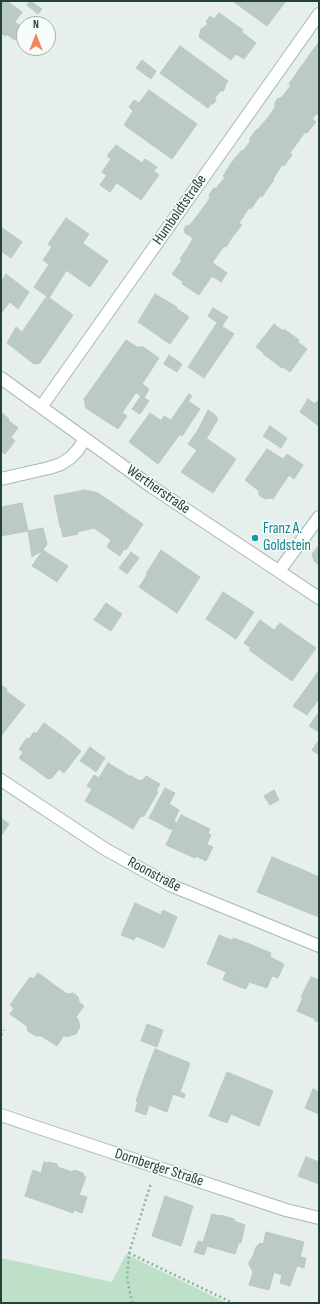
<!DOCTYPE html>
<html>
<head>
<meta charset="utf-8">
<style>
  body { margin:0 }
  #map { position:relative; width:320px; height:1304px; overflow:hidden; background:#e6efeb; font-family:"Sofia Sans Condensed",sans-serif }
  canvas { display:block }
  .frame { position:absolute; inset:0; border:2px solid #24423a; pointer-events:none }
  .north { position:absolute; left:16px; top:16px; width:40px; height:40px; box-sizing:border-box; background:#f7fbf9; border:1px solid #a3b1ad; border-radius:50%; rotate:0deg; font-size:11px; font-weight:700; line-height:16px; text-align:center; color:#24423a }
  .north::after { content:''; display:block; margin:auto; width:14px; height:18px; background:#f4845f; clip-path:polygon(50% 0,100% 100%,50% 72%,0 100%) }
</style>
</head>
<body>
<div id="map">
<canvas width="320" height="1304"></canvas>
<div class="frame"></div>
<div class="north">N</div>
</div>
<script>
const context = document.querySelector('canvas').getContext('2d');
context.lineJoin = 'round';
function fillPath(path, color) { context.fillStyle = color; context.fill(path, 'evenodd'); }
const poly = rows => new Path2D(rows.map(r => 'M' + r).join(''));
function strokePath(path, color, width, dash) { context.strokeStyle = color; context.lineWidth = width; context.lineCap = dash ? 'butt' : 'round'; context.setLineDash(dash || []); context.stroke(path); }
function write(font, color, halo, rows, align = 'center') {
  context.font = font + ' "Sofia Sans Condensed",sans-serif'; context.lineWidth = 3; context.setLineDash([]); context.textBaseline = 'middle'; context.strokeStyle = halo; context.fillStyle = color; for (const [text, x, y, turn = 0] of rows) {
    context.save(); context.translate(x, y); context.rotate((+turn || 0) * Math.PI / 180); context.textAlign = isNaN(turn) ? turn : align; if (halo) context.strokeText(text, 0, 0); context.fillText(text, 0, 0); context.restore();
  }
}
fillPath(poly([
  [126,1254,227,1303,1,1303,1,1258,112,1282]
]), '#bfe0c8');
const building = poly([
  [1,1,7,1,22,12,5,36,1,33,1,1],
  [30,1,42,9,38,14,27,5,30,1],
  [235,1,286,1,267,26,234,2,235,1],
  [219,13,243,30,242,32,256,43,244,59,236,54,231,60,199,37,201,29,208,24,206,22,210,16,214,19,219,13],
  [15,22,23,28,15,40,6,34,15,22],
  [319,42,319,55,313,50,319,42],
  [180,46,228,81,225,85,225,88,223,91,220,91,215,98,216,101,213,104,211,104,208,108,160,73,180,46],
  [313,50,319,55,319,87,298,71,313,50],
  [142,60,156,71,151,79,136,68,142,60],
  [298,71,319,87,319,115,316,114,312,119,282,97,291,85,289,84,298,71],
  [149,90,197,124,172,159,124,125,133,111,129,107,134,100,139,103,149,90],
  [282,97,316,122,307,133,305,132,298,142,267,119,275,107,275,103,277,99,282,97],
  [267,119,298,142,290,153,292,155,284,166,250,142,250,138,256,130,258,129,267,119],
  [250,142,282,165,273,179,274,180,268,188,232,162,242,150,243,151,250,142],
  [116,145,142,163,145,159,157,167,154,171,159,175,141,200,102,172,111,159,107,156,116,145],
  [232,162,268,188,262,197,260,196,251,209,218,186,225,177,223,176,232,162],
  [107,175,117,182,110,192,100,185,107,175],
  [218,186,249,208,239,223,242,225,233,236,200,212,210,198,209,195,214,188,217,188,218,186],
  [200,212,233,236,226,247,224,246,212,263,189,246,193,238,185,233,184,229,186,226,190,225,200,212],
  [66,218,89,234,83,243,60,227,66,218],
  [1,227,22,242,11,258,1,251,1,227],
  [60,227,74,237,62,254,48,244,60,227],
  [74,237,108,261,90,287,56,263,74,237],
  [189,246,227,273,221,282,212,276,199,295,182,284,183,282,172,274,182,260,180,259,189,246],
  [52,247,62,254,56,263,52,261,49,265,43,260,52,247],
  [52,261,66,271,61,279,46,269,52,261],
  [46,269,61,279,49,298,34,287,46,269],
  [6,274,29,292,18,309,10,302,13,298,1,288,1,282,6,274],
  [1,288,13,298,1,313,1,288],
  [155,294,177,307,176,308,189,317,170,344,138,322,155,294],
  [47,296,73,315,40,363,34,364,7,343,16,327,22,332,47,296],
  [213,308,228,317,222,326,208,316,213,308],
  [217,323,234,334,204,378,188,367,217,323],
  [274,324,283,331,284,329,299,340,298,342,307,349,290,372,283,367,282,368,263,354,264,353,256,347,274,324],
  [126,340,137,347,143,347,159,358,142,384,149,389,144,398,104,371,126,340],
  [169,355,182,364,177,372,164,364,169,355],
  [104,371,136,392,122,413,127,416,118,429,86,408,84,399,104,371],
  [189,394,192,396,188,401,200,409,182,436,161,421,164,416,171,420,189,394],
  [141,396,149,401,140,414,132,409,141,396],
  [308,399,315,404,317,401,319,403,319,426,300,412,308,399],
  [208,410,215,415,218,419,208,436,198,430,208,410],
  [1,412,9,419,8,420,18,428,11,437,15,441,5,454,1,451,1,412],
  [150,413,180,434,158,464,129,442,150,413],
  [270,426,287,438,281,448,263,436,270,426],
  [198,430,208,436,197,450,188,444,198,430],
  [206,438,236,459,213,493,181,472,206,438],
  [267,449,283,459,287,454,303,465,294,479,289,475,273,499,270,498,265,499,259,495,259,491,245,480,267,449],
  [85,490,98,493,111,502,94,528,77,532,78,534,63,537,61,527,60,527,54,496,85,490],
  [111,502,143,524,126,550,124,549,120,556,107,547,111,540,94,528,111,502],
  [22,503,28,531,1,536,1,507,22,503],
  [43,528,47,544,43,550,32,557,28,531,43,528],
  [319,545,319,565,314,561,312,554,319,545],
  [43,550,52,556,42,572,32,566,43,550],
  [161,550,200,577,177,613,139,587,147,575,146,574,161,550],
  [131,552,139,558,127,574,119,568,131,552],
  [52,556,68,566,57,582,42,572,52,556],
  [223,592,254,612,236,639,206,619,223,592],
  [106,603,122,614,111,631,94,620,106,603],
  [260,620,267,625,251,648,244,643,260,620],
  [280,623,316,648,292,681,249,650,267,625,274,630,280,623],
  [319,670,319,688,311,682,319,670],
  [311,682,319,688,319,699,307,715,293,706,311,682],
  [1,685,7,689,6,691,25,705,1,736,1,685],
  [319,712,319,732,309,726,319,712],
  [44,723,62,736,36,770,19,758,23,752,19,749,27,738,29,739,34,732,36,734,44,723],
  [62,736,81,751,64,773,59,769,52,778,48,779,36,770,62,736],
  [319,740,319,755,312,750,319,740],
  [90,747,98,753,88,766,80,761,90,747],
  [98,753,105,758,96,772,88,766,98,753],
  [108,763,131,777,108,814,85,801,92,789,87,786,94,775,99,778,108,763],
  [131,776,140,781,140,780,142,781,146,776,160,784,156,791,158,792,144,816,140,817,133,829,108,814,131,776],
  [165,788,175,793,159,823,149,818,165,788],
  [274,790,279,800,270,805,264,796,274,790],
  [169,804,179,810,174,821,172,820,168,828,159,823,169,804],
  [181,815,210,829,208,833,211,835,207,844,203,843,195,858,166,845,173,830,168,828,172,820,177,823,181,815],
  [1,818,9,824,1,836,1,818],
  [203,843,213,847,206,861,196,856,203,843],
  [272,857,303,870,289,905,257,892,272,857],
  [303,870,319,877,319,917,289,905,303,870],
  [135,903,161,915,163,910,177,917,164,948,136,936,134,940,121,935,135,903],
  [219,935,231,940,234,938,252,945,235,985,223,980,226,972,207,964,219,935],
  [252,945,271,953,270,957,284,964,278,978,272,976,267,988,249,982,246,989,235,985,252,945],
  [38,973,67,994,73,993,78,997,79,1002,84,1006,76,1017,78,1019,80,1027,76,1034,66,1037,64,1035,57,1046,41,1036,36,1036,28,1031,27,1026,10,1014,14,1008,10,1005,30,977,33,979,38,973],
  [311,977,319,980,319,1022,315,1021,315,1019,297,1011,303,997,301,997,311,977],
  [147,1024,163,1030,157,1047,141,1041,147,1024],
  [155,1049,190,1063,182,1087,145,1075,155,1049],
  [227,1072,273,1091,259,1126,231,1114,227,1123,209,1116,227,1072],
  [145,1075,182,1087,180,1092,185,1094,184,1098,173,1094,167,1112,149,1105,146,1115,135,1111,138,1102,136,1101,145,1075],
  [313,1089,319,1092,319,1114,305,1108,313,1089],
  [306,1157,319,1162,319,1184,298,1176,306,1157],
  [44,1162,47,1163,49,1162,57,1164,58,1167,72,1172,74,1170,83,1173,84,1176,86,1177,79,1195,87,1197,82,1213,74,1210,73,1213,25,1196,33,1170,41,1173,44,1162],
  [165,1196,193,1206,181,1246,152,1236,165,1196],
  [212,1214,220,1216,220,1215,234,1219,234,1221,245,1225,241,1243,239,1242,235,1254,207,1246,204,1255,194,1252,198,1241,203,1242,212,1214],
  [266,1232,304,1242,300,1257,306,1258,304,1268,297,1266,290,1286,280,1283,282,1275,274,1272,269,1290,249,1285,253,1272,249,1265,249,1262,253,1256,256,1247,260,1243,263,1244,266,1232]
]);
fillPath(building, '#bbcac4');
strokePath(building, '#b8c9c2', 1);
const street = poly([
  [1,378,152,487,319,598],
  [41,407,319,14],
  [1,479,49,468,61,464,70,458,77,451,85,439],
  [279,571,319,517],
  [1,780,105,849,170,885,319,946],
  [1,1115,36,1127,286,1210,319,1218]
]);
strokePath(street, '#a8b8b2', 14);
strokePath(poly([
  [1,1035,4,1030],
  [129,1253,233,1303],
  [132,1303,127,1278,129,1253,151,1183]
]), '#86b3a5', 2.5, [2, 3]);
strokePath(street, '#fff', 12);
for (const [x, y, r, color] of [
  [255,538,4,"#0f9aa8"]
]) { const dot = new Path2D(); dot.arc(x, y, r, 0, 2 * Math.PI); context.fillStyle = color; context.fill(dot); strokePath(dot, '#f7fbf9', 1.5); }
write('15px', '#24423a', '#f7fbf9', [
  ["Humboldtstraße",180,210,-55],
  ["Wertherstraße",158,490,35],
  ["Roonstraße",154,875,28],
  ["Dornberger Straße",159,1168,18]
]);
write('15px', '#0d838f', '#f7fbf9', [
  ["Franz A.",263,529],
  ["Goldstein",263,546]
], 'left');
</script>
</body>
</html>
